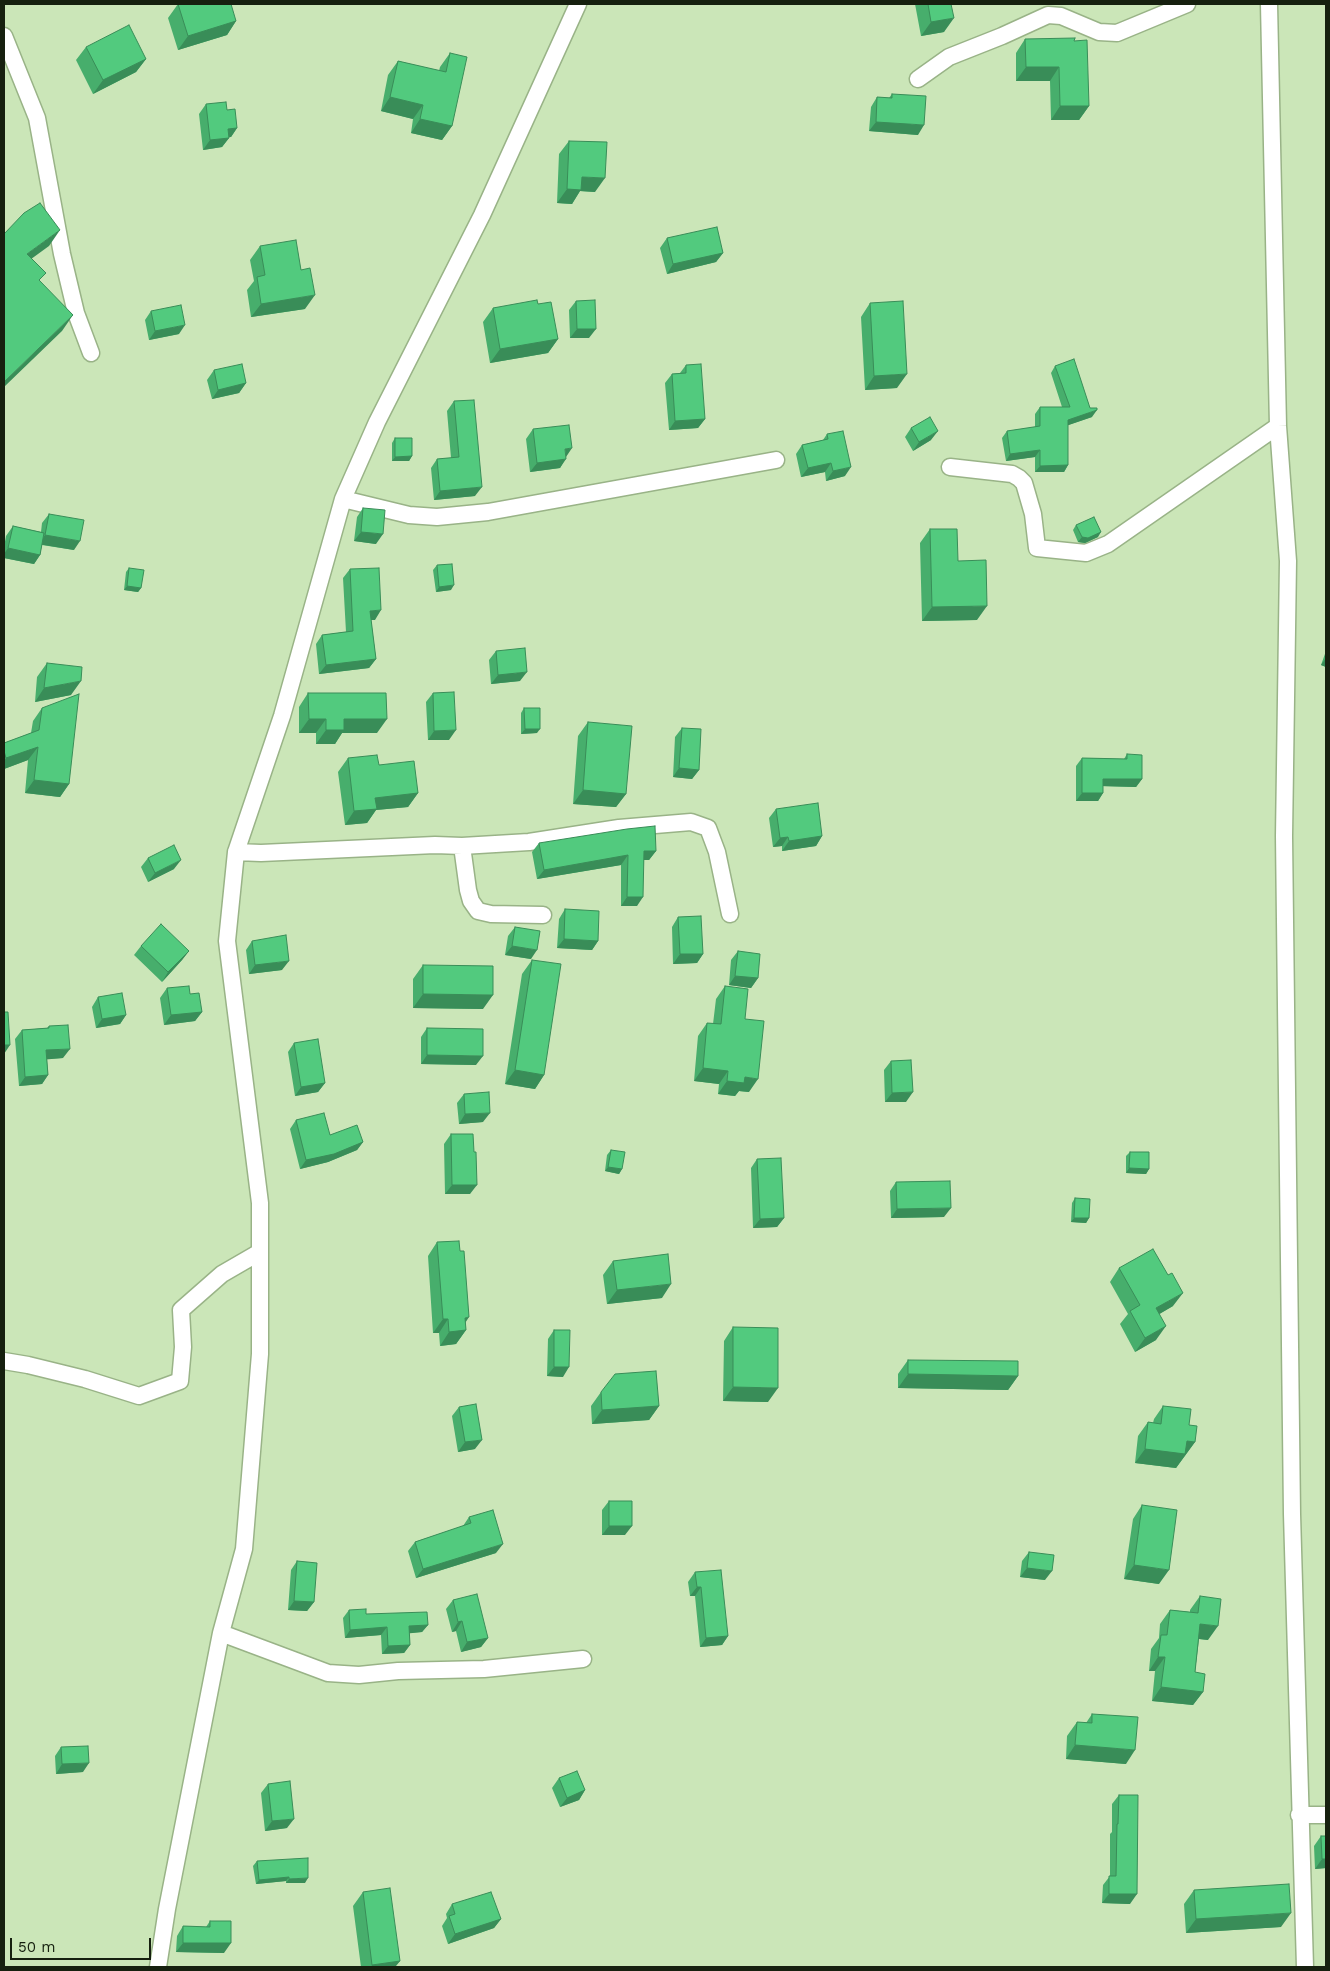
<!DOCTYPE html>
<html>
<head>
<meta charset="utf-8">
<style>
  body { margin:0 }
  #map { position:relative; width:1330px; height:1971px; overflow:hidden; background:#cbe6b8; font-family:"Work Sans",sans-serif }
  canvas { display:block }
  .frame { position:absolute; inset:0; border:5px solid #16200f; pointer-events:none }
  .scale { position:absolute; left:10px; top:1938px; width:141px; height:22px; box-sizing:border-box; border:2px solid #16200f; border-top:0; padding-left:6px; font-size:15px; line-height:18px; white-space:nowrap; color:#16200f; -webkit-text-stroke:4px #cbe6b8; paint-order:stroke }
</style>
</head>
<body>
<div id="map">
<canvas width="1330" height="1971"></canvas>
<div class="frame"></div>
<div class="scale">50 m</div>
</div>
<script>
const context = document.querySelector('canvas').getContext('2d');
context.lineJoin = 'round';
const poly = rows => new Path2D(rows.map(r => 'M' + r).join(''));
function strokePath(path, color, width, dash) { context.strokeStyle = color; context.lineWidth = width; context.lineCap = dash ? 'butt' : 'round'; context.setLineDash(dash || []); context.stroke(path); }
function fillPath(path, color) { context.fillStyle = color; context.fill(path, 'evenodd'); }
const street = poly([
  [1269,4,1278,426,1288,561,1284,836,1292,1514,1305,1967],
  [4,36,37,118,62,254,76,313,91,353],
  [918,79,949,57,1002,36,1048,15,1061,16,1099,32,1117,33,1187,4],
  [950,467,1012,474,1019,478,1024,483,1033,514,1037,548,1086,553,1108,544,1278,426],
  [343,499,409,515,437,517,488,512,776,460],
  [462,846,468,890,471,901,478,911,491,914,543,915],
  [236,852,261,853,435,845,462,846,529,842,619,828,691,822,708,828,717,852,730,914],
  [4,1361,28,1365,85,1379,139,1396,180,1381,183,1347,181,1310,222,1274,260,1252],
  [221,1633,328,1673,359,1675,398,1671,484,1669,583,1659],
  [1299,1815,1326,1815],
  [158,1967,167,1909,221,1633,244,1549,260,1354,260,1203,227,941,236,852,282,716,343,499,377,422,482,215,578,4]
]);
strokePath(street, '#99b387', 19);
strokePath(street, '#fff', 16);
fillPath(poly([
  [178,4,236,21,227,35,178,50,168,18],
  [915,4,951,4,944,32,921,36],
  [1025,39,1074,41,1089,106,1079,120,1051,120,1050,81,1016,81,1016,53],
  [86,47,146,59,136,72,93,94,76,60],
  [450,53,452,126,442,140,411,133,413,119,381,111,388,75,398,61,439,71,440,67],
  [892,94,918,135,869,131,871,107,877,97,889,98],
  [206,104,227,110,237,128,231,137,229,137,229,138,222,147,203,150,199,114],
  [569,141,595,192,580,191,572,204,557,203,559,154],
  [667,238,723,253,716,262,667,274,660,248],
  [260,246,305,309,251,317,247,290,254,281,250,260],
  [576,301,589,338,570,338,569,310],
  [870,303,897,388,865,390,861,317],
  [538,304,558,339,548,353,490,363,483,322,493,308],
  [151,311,179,334,149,340,145,320],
  [686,365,705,419,698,428,669,430,665,383,672,374,680,373],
  [1055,366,1092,417,1068,425,1068,465,1064,472,1035,472,1035,457,1006,461,1002,438,1007,431,1035,427,1035,414,1040,407,1062,407,1051,373],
  [214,370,246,383,239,393,212,399,207,380],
  [454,401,475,496,434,500,431,468,437,459,451,458,447,411],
  [911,428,931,440,913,451,905,437],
  [533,429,566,457,560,468,530,472,526,439],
  [827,434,845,476,826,481,825,472,801,477,796,454,802,445,823,440],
  [395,438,412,456,409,461,392,461,392,443],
  [363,508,376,544,354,541,357,517],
  [49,514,74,550,42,545,40,555,34,564,4,558,4,547,6,536,13,526,41,532,42,523],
  [1076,525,1098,537,1085,543,1078,542,1073,530],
  [930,529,958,561,977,620,922,621,920,543],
  [437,565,451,590,436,592,433,570],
  [129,568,141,588,138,592,124,590,126,572],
  [350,569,375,620,371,620,376,659,369,668,319,674,316,644,322,635,346,632,343,578],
  [496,651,520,681,491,684,489,660],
  [1326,651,1326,667,1321,665],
  [47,663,71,695,35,702,37,677],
  [308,693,377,733,342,733,335,744,316,744,316,733,299,733,299,707],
  [433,693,449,740,428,740,426,702],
  [42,708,69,784,60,797,25,793,28,760,4,769,4,743,31,733,33,721],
  [524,708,537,733,521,734,521,713],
  [588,722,626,794,616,807,573,804,578,736],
  [682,728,699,770,692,779,673,777,675,737],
  [1127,754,1142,779,1136,787,1103,786,1103,793,1098,801,1076,801,1076,766,1082,758,1124,759],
  [348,758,379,765,418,793,408,807,376,810,367,823,345,825,338,772],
  [776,809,822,836,816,846,782,851,782,846,773,847,769,818],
  [539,843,656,851,649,860,644,860,637,906,621,906,621,865,537,879,532,852],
  [148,858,174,869,148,882,141,867],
  [565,909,598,941,592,950,557,948,559,919],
  [678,917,703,954,697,963,673,964,672,927],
  [515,927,531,959,505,955,508,936],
  [252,941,282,970,249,974,246,950],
  [141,946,189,951,182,960,162,982,134,955],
  [738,951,758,978,751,988,729,985,731,960],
  [532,960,544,1075,535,1089,505,1084,522,974],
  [423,965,483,1009,413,1008,413,979],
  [725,986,745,1019,749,1092,739,1091,735,1096,718,1094,719,1084,694,1081,698,1036,707,1023,713,1024,716,999],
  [167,988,190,994,202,1012,195,1021,164,1025,160,998],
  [98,997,126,1015,120,1024,96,1028,92,1007],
  [49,1026,63,1058,47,1059,48,1075,42,1084,19,1086,15,1039,22,1030,47,1028],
  [427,1028,476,1065,421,1064,421,1037],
  [294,1043,325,1083,318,1092,295,1096,288,1052],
  [891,1061,906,1102,885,1102,884,1070],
  [464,1094,483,1122,459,1124,457,1103],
  [296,1120,330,1135,363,1142,357,1150,328,1162,300,1169,290,1129],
  [451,1134,474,1152,470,1194,445,1194,444,1144],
  [611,1150,622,1169,619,1174,605,1171,607,1155],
  [1130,1152,1149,1169,1146,1174,1126,1173,1126,1156],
  [757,1159,784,1218,777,1227,753,1228,751,1168],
  [896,1182,944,1217,891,1218,890,1191],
  [1075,1198,1089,1218,1086,1223,1071,1222,1072,1203],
  [437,1242,465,1323,466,1330,456,1344,440,1346,439,1333,433,1333,428,1256],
  [613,1261,662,1298,607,1304,603,1275],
  [1119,1268,1173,1306,1159,1314,1156,1340,1135,1352,1120,1324,1128,1314,1110,1282],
  [733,1327,768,1402,723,1401,724,1341],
  [554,1330,563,1377,547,1376,548,1339],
  [908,1360,1018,1376,1008,1390,898,1388,898,1374],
  [601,1392,659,1406,649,1420,592,1424,591,1406],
  [1163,1406,1189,1425,1195,1442,1176,1468,1135,1463,1138,1436,1148,1422,1153,1423,1154,1419],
  [459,1407,475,1449,458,1452,452,1416],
  [609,1501,625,1535,602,1535,602,1510],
  [1142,1505,1159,1584,1124,1579,1133,1519],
  [469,1517,496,1553,416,1578,408,1551,415,1542,463,1526],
  [1029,1552,1045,1580,1020,1577,1022,1561],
  [297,1561,314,1602,307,1611,288,1610,291,1570],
  [695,1572,728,1636,722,1645,700,1647,695,1596,690,1596,688,1582],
  [1200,1596,1208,1640,1199,1639,1195,1672,1203,1692,1193,1705,1152,1701,1155,1671,1149,1671,1151,1649,1159,1638,1160,1624,1170,1610,1190,1612,1190,1610],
  [453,1600,488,1638,481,1647,461,1652,456,1631,452,1632,446,1609],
  [349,1610,366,1614,428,1625,422,1632,409,1633,410,1645,404,1653,382,1654,381,1635,345,1638,343,1618],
  [1092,1714,1126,1764,1066,1759,1067,1736,1077,1722,1086,1723],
  [61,1747,83,1772,56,1774,55,1756],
  [559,1778,585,1790,579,1800,560,1807,552,1788],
  [268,1784,287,1828,265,1831,261,1793],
  [1119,1795,1130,1904,1102,1903,1103,1885,1110,1876,1110,1834,1112,1832,1112,1804],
  [1321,1836,1326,1868,1315,1869,1314,1846],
  [257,1861,305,1883,286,1883,286,1881,256,1884,253,1866],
  [1194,1890,1281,1927,1186,1933,1184,1904],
  [363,1892,400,1961,395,1967,361,1967,353,1906],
  [452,1904,501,1919,494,1928,448,1944,442,1926,447,1918,446,1914],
  [210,1921,224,1953,176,1952,177,1936,183,1926,206,1927]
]), '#47ae6c');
fillPath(poly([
  [954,18,944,32,921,36,931,22],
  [236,21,227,35,178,50,188,36],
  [146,59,136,72,93,94,103,80],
  [1026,67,1059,67,1050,81,1016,81],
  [390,97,423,105,413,119,381,111],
  [1060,106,1089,106,1079,120,1051,120],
  [420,119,452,126,442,140,411,133],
  [876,122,924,125,918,135,869,131],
  [237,128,231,137,221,138,228,129],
  [229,138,222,147,203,150,210,140],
  [582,177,605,178,595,192,580,191,572,204,557,203,567,189],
  [60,230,49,246,16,270,27,254],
  [723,253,716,262,667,274,673,264],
  [315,295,305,309,251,317,261,304],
  [73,315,62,331,4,387,4,382],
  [185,325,179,334,149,340,155,331],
  [577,329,596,329,589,338,570,338],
  [558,339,548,353,490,363,500,349],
  [907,374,897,388,865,390,874,376],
  [246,383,239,393,212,399,218,390],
  [1097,410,1092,417,1063,427,1068,420],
  [705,419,698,428,669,430,675,421],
  [938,431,931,440,913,451,919,442],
  [572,448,566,457,565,449],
  [1040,450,1035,457,1006,461,1010,454],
  [412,456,409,461,392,461,395,457],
  [566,459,560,468,530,472,537,463],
  [831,463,825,472,801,477,808,468],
  [1068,465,1064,472,1035,472,1040,466],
  [851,467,845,476,826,481,833,471],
  [482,487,475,496,434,500,440,491],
  [361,532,383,534,376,544,354,541],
  [1101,532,1098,537,1085,543,1078,542,1082,537],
  [45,535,80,541,74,550,38,544],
  [8,548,40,555,34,564,4,558,4,554],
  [454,585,451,590,436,592,439,587],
  [127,586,141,588,138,592,124,590],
  [987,606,977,620,922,621,932,607],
  [381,610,375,620,363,620,370,611],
  [1326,658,1326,667,1321,665],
  [376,659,369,668,319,674,326,665],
  [527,672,520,681,491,684,498,675],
  [81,681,71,695,35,702,44,688],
  [309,719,326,719,316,733,299,733],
  [344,719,387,719,377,733,342,733,335,744,316,744,326,730],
  [525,729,540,729,537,733,521,734],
  [456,730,449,740,428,740,434,731],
  [38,747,28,760,4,769,4,761,6,758],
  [679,768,699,770,692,779,673,777],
  [1103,779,1142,779,1136,787,1098,786],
  [34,780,69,784,60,797,25,793],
  [583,790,626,794,616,807,573,804],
  [418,793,408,807,376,810,367,823,345,825,354,811,375,798],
  [1082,793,1103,793,1098,801,1076,801],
  [822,836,816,846,782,851,789,841],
  [788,837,782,846,773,847,780,838],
  [644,851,656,851,649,860,638,860],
  [628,855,621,865,537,879,544,870],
  [181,860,174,869,148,882,155,873],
  [627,897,643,897,637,906,621,906],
  [564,939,598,941,592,950,557,948],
  [512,946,537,950,531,959,505,955],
  [189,951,182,960,162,982,168,972],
  [680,954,703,954,697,963,673,964],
  [289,961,282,970,249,974,255,965],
  [735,976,758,978,751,988,729,985],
  [423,994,493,995,483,1009,413,1008],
  [202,1012,195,1021,164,1025,171,1015],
  [126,1015,120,1024,96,1028,102,1019],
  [4,1045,10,1045,4,1054],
  [70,1049,63,1058,40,1060,46,1050],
  [427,1055,483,1056,476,1065,421,1064],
  [703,1068,728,1071,719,1084,694,1081],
  [515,1070,544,1075,535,1089,505,1084],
  [48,1075,42,1084,19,1086,25,1077],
  [745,1077,758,1079,749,1092,739,1091,735,1096,718,1094,727,1081],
  [325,1083,318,1092,295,1096,301,1087],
  [913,1092,906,1102,885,1102,892,1093],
  [490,1113,483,1122,459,1124,465,1114],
  [363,1142,357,1150,328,1162,300,1169,306,1160],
  [608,1167,622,1169,619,1174,605,1171],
  [1129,1168,1149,1169,1146,1174,1126,1173],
  [452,1185,477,1185,470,1194,445,1194],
  [951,1208,944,1217,891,1218,897,1209],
  [784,1218,777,1227,753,1228,760,1219],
  [1074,1218,1089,1218,1086,1223,1071,1222],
  [671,1284,662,1298,607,1304,617,1290],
  [1183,1293,1173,1306,1146,1322,1156,1308],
  [469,1317,460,1331,466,1330,456,1344,440,1346,449,1332,465,1318],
  [443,1319,448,1319,439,1333,433,1333],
  [1166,1326,1156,1340,1135,1352,1145,1338],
  [554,1367,569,1367,563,1377,547,1376],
  [908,1374,1018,1376,1008,1390,898,1388],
  [733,1387,778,1388,768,1402,723,1401],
  [659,1406,649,1420,592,1424,602,1410],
  [482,1440,475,1449,458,1452,465,1442],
  [1187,1441,1195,1442,1176,1468,1135,1463,1145,1449],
  [609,1526,632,1526,625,1535,602,1535],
  [503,1544,496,1553,416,1578,423,1569],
  [1134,1565,1169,1570,1159,1584,1124,1579],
  [1027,1568,1052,1571,1045,1580,1020,1577],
  [697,1587,701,1587,695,1596,690,1596],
  [294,1601,314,1602,307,1611,288,1610],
  [462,1621,456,1631,452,1632,458,1622],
  [1200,1624,1218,1626,1208,1640,1191,1638],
  [428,1625,422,1632,403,1634,409,1626],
  [387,1627,381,1635,345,1638,350,1630],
  [728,1636,722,1645,700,1647,706,1638],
  [488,1638,481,1647,461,1652,467,1642],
  [410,1645,404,1653,382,1654,388,1646],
  [1158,1657,1165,1657,1155,1671,1149,1671],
  [1161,1687,1203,1692,1193,1705,1152,1701],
  [1075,1745,1135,1750,1126,1764,1066,1759],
  [89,1763,83,1772,56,1774,62,1764],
  [585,1790,579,1800,560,1807,567,1798],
  [294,1819,287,1828,265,1831,272,1821],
  [1322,1859,1326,1859,1326,1868,1315,1869],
  [289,1877,286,1881,256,1884,259,1880],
  [308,1878,305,1883,286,1883,289,1879],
  [1109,1894,1137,1894,1130,1904,1102,1903],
  [1291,1913,1281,1927,1186,1933,1196,1919],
  [501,1919,494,1928,448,1944,455,1934],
  [183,1943,231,1943,224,1953,176,1952],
  [400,1961,395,1967,371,1967,372,1965]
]), '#398d58');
const building = poly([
  [178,4,231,4,236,21,188,36,178,4],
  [928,4,951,4,954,18,931,22,928,4],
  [129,25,146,59,103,80,86,47,129,25],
  [1075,38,1074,41,1087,40,1089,106,1060,106,1059,67,1026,67,1025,39,1075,38],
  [450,53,467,57,452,126,420,119,423,105,390,97,398,61,446,72,450,53],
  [892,94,926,96,924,125,876,122,877,97,892,98,892,94],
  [226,102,227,110,235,109,237,128,228,129,229,138,210,140,206,104,226,102],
  [569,141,607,142,605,178,582,177,581,190,567,189,569,141],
  [40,203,60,230,27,254,46,273,39,280,73,315,4,382,4,234,24,213,40,203],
  [717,227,723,253,673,264,667,238,717,227],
  [296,240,301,270,310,268,315,295,261,304,257,277,265,275,260,246,296,240],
  [537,300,538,304,551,302,558,339,500,349,493,308,537,300],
  [595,300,596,329,577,329,576,301,595,300],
  [903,301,907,374,874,376,870,303,903,301],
  [181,305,185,325,155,331,151,311,181,305],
  [1074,359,1090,408,1097,408,1097,410,1068,420,1068,465,1040,466,1040,450,1010,454,1007,431,1040,426,1040,407,1070,407,1055,366,1074,359],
  [242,364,246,383,218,390,214,370,242,364],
  [701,364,705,419,675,421,672,374,686,373,686,365,701,364],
  [474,400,482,487,440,491,437,459,459,457,454,401,474,400],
  [930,417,938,431,919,442,911,428,930,417],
  [569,425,572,448,565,449,566,459,537,463,533,429,569,425],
  [843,431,851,467,833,471,831,463,808,468,802,445,828,439,827,434,843,431],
  [395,438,412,438,412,456,395,457,395,438],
  [363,508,385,510,383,534,361,532,363,508],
  [49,514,84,520,80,541,45,535,49,514],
  [1094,517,1101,532,1088,538,1082,537,1076,525,1094,517],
  [13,526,44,533,40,555,8,548,13,526],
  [930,529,957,529,958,561,986,560,987,606,932,607,930,529],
  [452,564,454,585,439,587,437,565,452,564],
  [129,568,144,570,141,588,127,586,129,568],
  [379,568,381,610,370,611,376,659,326,665,322,635,353,631,350,569,379,568],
  [525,648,527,672,498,675,496,651,525,648],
  [47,663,82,667,81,681,44,688,47,663],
  [454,692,456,730,434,731,433,693,454,692],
  [308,693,386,693,387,719,344,719,344,730,326,730,326,719,309,719,308,693],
  [79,694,69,784,34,780,38,747,6,758,4,751,4,743,39,730,42,708,79,694],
  [524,708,540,708,540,729,525,729,524,708],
  [588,722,632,726,626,794,583,790,588,722],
  [682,728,701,729,699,770,679,768,682,728],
  [1127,754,1142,755,1142,779,1103,779,1103,793,1082,793,1082,758,1127,759,1127,754],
  [377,755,379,765,414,761,418,793,375,798,377,809,354,811,348,758,377,755],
  [818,803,822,836,789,841,788,837,780,838,776,809,818,803],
  [655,826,656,851,644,851,643,897,627,897,628,855,544,870,539,843,627,829,655,826],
  [174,845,181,860,155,873,148,858,174,845],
  [565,909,599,911,598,941,564,939,565,909],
  [701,916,703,954,680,954,678,917,701,916],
  [161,924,189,951,168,972,141,946,161,924],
  [515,927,540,931,537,950,512,946,515,927],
  [286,935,289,961,255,965,252,941,286,935],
  [738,951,760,954,758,978,735,976,738,951],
  [532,960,561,964,544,1075,515,1070,532,960],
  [423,965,493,966,493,995,423,994,423,965],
  [189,986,190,994,199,993,202,1012,171,1015,167,988,189,986],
  [725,986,748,989,745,1019,764,1021,758,1079,745,1077,744,1083,727,1081,728,1071,703,1068,707,1023,721,1024,725,986],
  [122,993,126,1015,102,1019,98,997,122,993],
  [4,1012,8,1012,10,1045,4,1045,4,1012],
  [68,1025,70,1049,46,1050,48,1075,25,1077,22,1030,49,1028,49,1026,68,1025],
  [427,1028,483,1029,483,1056,427,1055,427,1028],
  [318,1039,325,1083,301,1087,294,1043,318,1039],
  [911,1060,913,1092,892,1093,891,1061,911,1060],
  [489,1092,490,1113,465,1114,464,1094,489,1092],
  [324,1113,330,1135,357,1125,363,1142,334,1154,306,1160,296,1120,324,1113],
  [451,1134,473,1134,474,1152,476,1152,477,1185,452,1185,451,1134],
  [611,1150,625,1152,622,1169,608,1167,611,1150],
  [1130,1152,1149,1152,1149,1169,1129,1168,1130,1152],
  [781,1158,784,1218,760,1219,757,1159,781,1158],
  [950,1181,951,1208,897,1209,896,1182,950,1181],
  [1075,1198,1090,1199,1089,1218,1074,1218,1075,1198],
  [459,1241,460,1251,464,1251,469,1317,465,1318,466,1330,449,1332,448,1319,443,1319,437,1242,459,1241],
  [1153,1249,1168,1275,1172,1273,1183,1293,1156,1308,1166,1326,1145,1338,1130,1311,1140,1305,1119,1268,1153,1249],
  [668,1254,671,1284,617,1290,613,1261,668,1254],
  [733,1327,778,1328,778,1388,733,1387,733,1327],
  [554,1330,570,1330,569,1367,554,1367,554,1330],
  [908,1360,1018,1361,1018,1376,908,1374,908,1360],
  [656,1371,659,1406,602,1410,601,1392,615,1374,656,1371],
  [476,1404,482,1440,465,1442,459,1407,476,1404],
  [1163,1406,1191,1409,1189,1425,1197,1426,1195,1442,1187,1441,1185,1454,1145,1449,1148,1422,1161,1424,1163,1406],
  [609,1501,632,1501,632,1526,609,1526,609,1501],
  [1142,1505,1177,1510,1169,1570,1134,1565,1142,1505],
  [493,1510,503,1544,423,1569,415,1542,471,1523,469,1517,493,1510],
  [1029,1552,1054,1555,1052,1571,1027,1568,1029,1552],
  [297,1561,317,1563,314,1602,294,1601,297,1561],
  [721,1570,728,1636,706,1638,701,1587,697,1587,695,1572,721,1570],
  [477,1594,488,1638,467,1642,462,1621,458,1622,453,1600,477,1594],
  [1200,1596,1221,1599,1218,1626,1200,1624,1195,1672,1205,1674,1203,1692,1161,1687,1165,1657,1158,1657,1161,1635,1167,1635,1170,1610,1198,1613,1200,1596],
  [366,1609,366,1614,427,1612,428,1625,409,1626,410,1645,388,1646,387,1627,350,1630,349,1610,366,1609],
  [1092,1714,1138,1717,1135,1750,1075,1745,1077,1722,1092,1723,1092,1714],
  [88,1746,89,1763,62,1764,61,1747,88,1746],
  [577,1771,585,1790,567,1798,559,1778,577,1771],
  [290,1781,294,1819,272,1821,268,1784,290,1781],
  [1119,1795,1138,1795,1137,1894,1109,1894,1109,1876,1116,1876,1117,1824,1118,1824,1119,1795],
  [1321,1836,1326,1836,1326,1859,1322,1859,1321,1836],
  [308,1858,308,1878,289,1879,289,1877,259,1880,257,1861,308,1858],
  [1289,1884,1291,1913,1196,1919,1194,1890,1289,1884],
  [390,1888,400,1961,372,1965,363,1892,390,1888],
  [491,1892,501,1919,455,1934,449,1916,455,1914,452,1904,491,1892],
  [210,1921,231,1921,231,1943,183,1943,183,1926,210,1927,210,1921]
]);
fillPath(building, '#52ca7e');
strokePath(building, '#398d58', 1);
</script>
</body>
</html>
